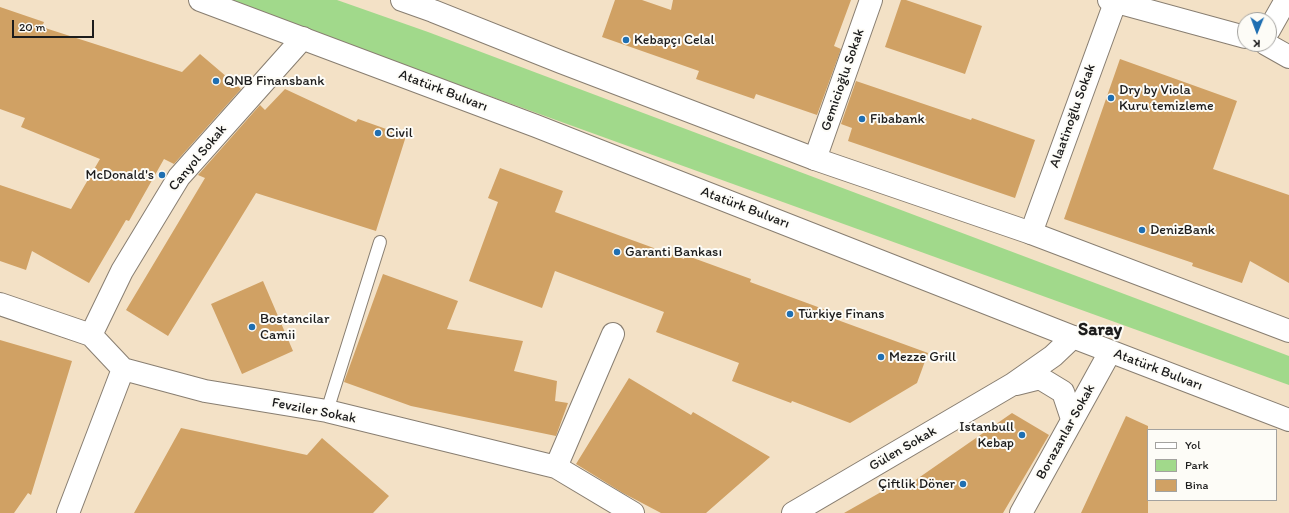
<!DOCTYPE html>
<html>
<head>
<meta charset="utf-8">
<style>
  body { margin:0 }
  #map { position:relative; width:1289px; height:513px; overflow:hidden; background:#f3e1c6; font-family:Itim,sans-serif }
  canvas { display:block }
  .legend { position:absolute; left:1147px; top:429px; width:130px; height:72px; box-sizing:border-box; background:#fdfcf7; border:1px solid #a3a29f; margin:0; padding:5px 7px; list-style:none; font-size:12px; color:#1c1c1c }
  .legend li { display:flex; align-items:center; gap:8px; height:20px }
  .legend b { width:20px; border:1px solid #a3a29f }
  .north { position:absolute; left:1237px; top:12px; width:40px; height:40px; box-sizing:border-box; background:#fdfcf7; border:1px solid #a3a29f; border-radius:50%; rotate:181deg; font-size:11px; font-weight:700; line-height:16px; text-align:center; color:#1c1c1c }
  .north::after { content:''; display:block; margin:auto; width:14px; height:18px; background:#1f6fb2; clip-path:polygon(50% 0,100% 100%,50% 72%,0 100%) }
  .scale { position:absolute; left:12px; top:20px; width:82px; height:18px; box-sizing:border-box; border:2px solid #1c1c1c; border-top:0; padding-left:5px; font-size:12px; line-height:14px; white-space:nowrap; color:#1c1c1c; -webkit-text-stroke:3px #fdfcf7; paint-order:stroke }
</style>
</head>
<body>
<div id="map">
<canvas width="1289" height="513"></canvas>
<ul class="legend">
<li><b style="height:5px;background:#fff"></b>Yol</li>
<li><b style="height:11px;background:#a1d98b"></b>Park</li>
<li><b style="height:11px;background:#d0a164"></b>Bina</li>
</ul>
<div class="north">K</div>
<div class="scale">20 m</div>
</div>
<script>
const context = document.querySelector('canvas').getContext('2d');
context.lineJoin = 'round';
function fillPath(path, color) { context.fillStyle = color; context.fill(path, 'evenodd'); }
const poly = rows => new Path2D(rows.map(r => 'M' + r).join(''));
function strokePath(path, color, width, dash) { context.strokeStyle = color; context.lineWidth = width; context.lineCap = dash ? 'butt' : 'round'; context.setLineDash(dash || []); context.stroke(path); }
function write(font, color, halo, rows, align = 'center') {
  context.font = font + ' Itim,sans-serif'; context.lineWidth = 4; context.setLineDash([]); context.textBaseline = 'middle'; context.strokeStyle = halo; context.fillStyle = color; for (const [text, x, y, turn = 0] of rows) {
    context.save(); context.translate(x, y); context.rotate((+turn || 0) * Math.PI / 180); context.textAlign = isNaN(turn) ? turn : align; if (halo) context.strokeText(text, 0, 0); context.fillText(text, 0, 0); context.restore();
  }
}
fillPath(poly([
  [224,0,337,0,428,32,1289,356,1289,385]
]), '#a1d98b');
fillPath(poly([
  [615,0,642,0,671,10,673,0,851,0,834,46,841,49,817,115,756,94,754,99,696,79,699,71,602,37],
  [901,0,906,0,982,26,965,74,885,47],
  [0,7,44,22,42,27,182,72,200,54,241,89,174,164,164,159,129,221,126,220,89,283,32,251,26,270,0,261,0,185,71,209,100,159,21,127,25,118,0,109],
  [1120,59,1237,101,1213,169,1289,195,1289,283,1250,261,1242,283,1192,266,1193,263,1064,219],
  [856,81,971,120,972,118,1035,140,1015,198,848,141,852,128,841,124],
  [285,89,356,122,358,119,406,136,376,231,256,193,168,336,126,310,205,178,198,175,260,105,265,110],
  [500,168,563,191,555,212,684,259,685,255,751,279,750,282,826,310,824,315,928,353,917,383,850,423,792,401,791,403,732,381,739,363,656,332,664,312,555,271,542,308,469,281,498,202,488,198],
  [383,274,458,301,447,329,523,341,514,371,557,381,555,401,568,403,556,436,411,406,344,382],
  [263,281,293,351,242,374,211,304],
  [0,340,72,361,31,495,28,493,14,513,0,513],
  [629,378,691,415,693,412,770,457,706,513,661,513,623,493,576,464],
  [1012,413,1049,435,1003,513,844,513,897,483,904,488],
  [1126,416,1148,426,1148,513,1081,513],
  [181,428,307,455,322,438,389,496,373,513,134,513]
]), '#d0a164');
const lane = poly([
  [327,411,380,242]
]);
const street = poly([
  [1109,0,1245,37],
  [1269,30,1286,0],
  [1266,44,1289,57],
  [815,159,871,0],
  [1031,233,1116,0],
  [0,304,91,335,123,369,205,391,327,411,556,467,633,513],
  [91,335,122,271,179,177,303,38],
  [1016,384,1040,378,1063,392,1072,419],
  [556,467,613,334],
  [68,513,123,369],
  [793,513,1013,384,1053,356,1073,337],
  [1021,513,1110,352]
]);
const secondary = poly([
  [200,0,536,126,1073,337,1289,420],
  [402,0,433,11,561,62,815,159,1031,233,1289,331]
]);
strokePath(lane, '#887e71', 14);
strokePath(street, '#887e71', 24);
strokePath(secondary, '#887e71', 24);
strokePath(lane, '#fff', 12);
strokePath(street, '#fff', 22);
strokePath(secondary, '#fff', 22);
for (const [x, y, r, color] of [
  [626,40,4,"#1f6fb2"],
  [216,81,4,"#1f6fb2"],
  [1111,98,4,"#1f6fb2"],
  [862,119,4,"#1f6fb2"],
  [378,133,4,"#1f6fb2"],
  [162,175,4,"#1f6fb2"],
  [1142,230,4,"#1f6fb2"],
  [617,252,4,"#1f6fb2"],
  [790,314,4,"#1f6fb2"],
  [252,327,4,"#1f6fb2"],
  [881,357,4,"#1f6fb2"],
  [1022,435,4,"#1f6fb2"],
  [963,484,4,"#1f6fb2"]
]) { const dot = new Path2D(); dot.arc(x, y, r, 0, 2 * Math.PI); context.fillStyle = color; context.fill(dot); strokePath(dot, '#fdfcf7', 1.5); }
write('14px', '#1c1c1c', '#fdfcf7', [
  ["Kebapçı Celal",634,40],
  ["QNB Finansbank",224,81],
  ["Dry by Viola",1119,90],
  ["Kuru temizleme",1119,106],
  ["Fibabank",870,119],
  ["Civil",386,133],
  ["McDonald's",154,175,"right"],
  ["DenizBank",1150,230],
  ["Garanti Bankası",625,252],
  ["Türkiye Finans",798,314],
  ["Bostancilar",260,319],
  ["Camii",260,335],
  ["Mezze Grill",889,357],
  ["Istanbull",1014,427,"right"],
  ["Kebap",1014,443,"right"],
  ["Çiftlik Döner",955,484,"right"]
], 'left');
write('14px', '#1c1c1c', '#fdfcf7', [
  ["Gemicioğlu Sokak",843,80,-71],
  ["Atatürk Bulvarı",443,91,21],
  ["Alaatinoğlu Sokak",1073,116,-70],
  ["Canyol Sokak",198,158,-50],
  ["Atatürk Bulvarı",745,208,21],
  ["Atatürk Bulvarı",1158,370,21],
  ["Fevziler Sokak",314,411,11],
  ["Borazanlar Sokak",1066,432,-61],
  ["Gülen Sokak",903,449,-30]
]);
write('bold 18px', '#1c1c1c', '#fdfcf7', [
  ["Saray",1100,330]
]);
</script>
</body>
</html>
